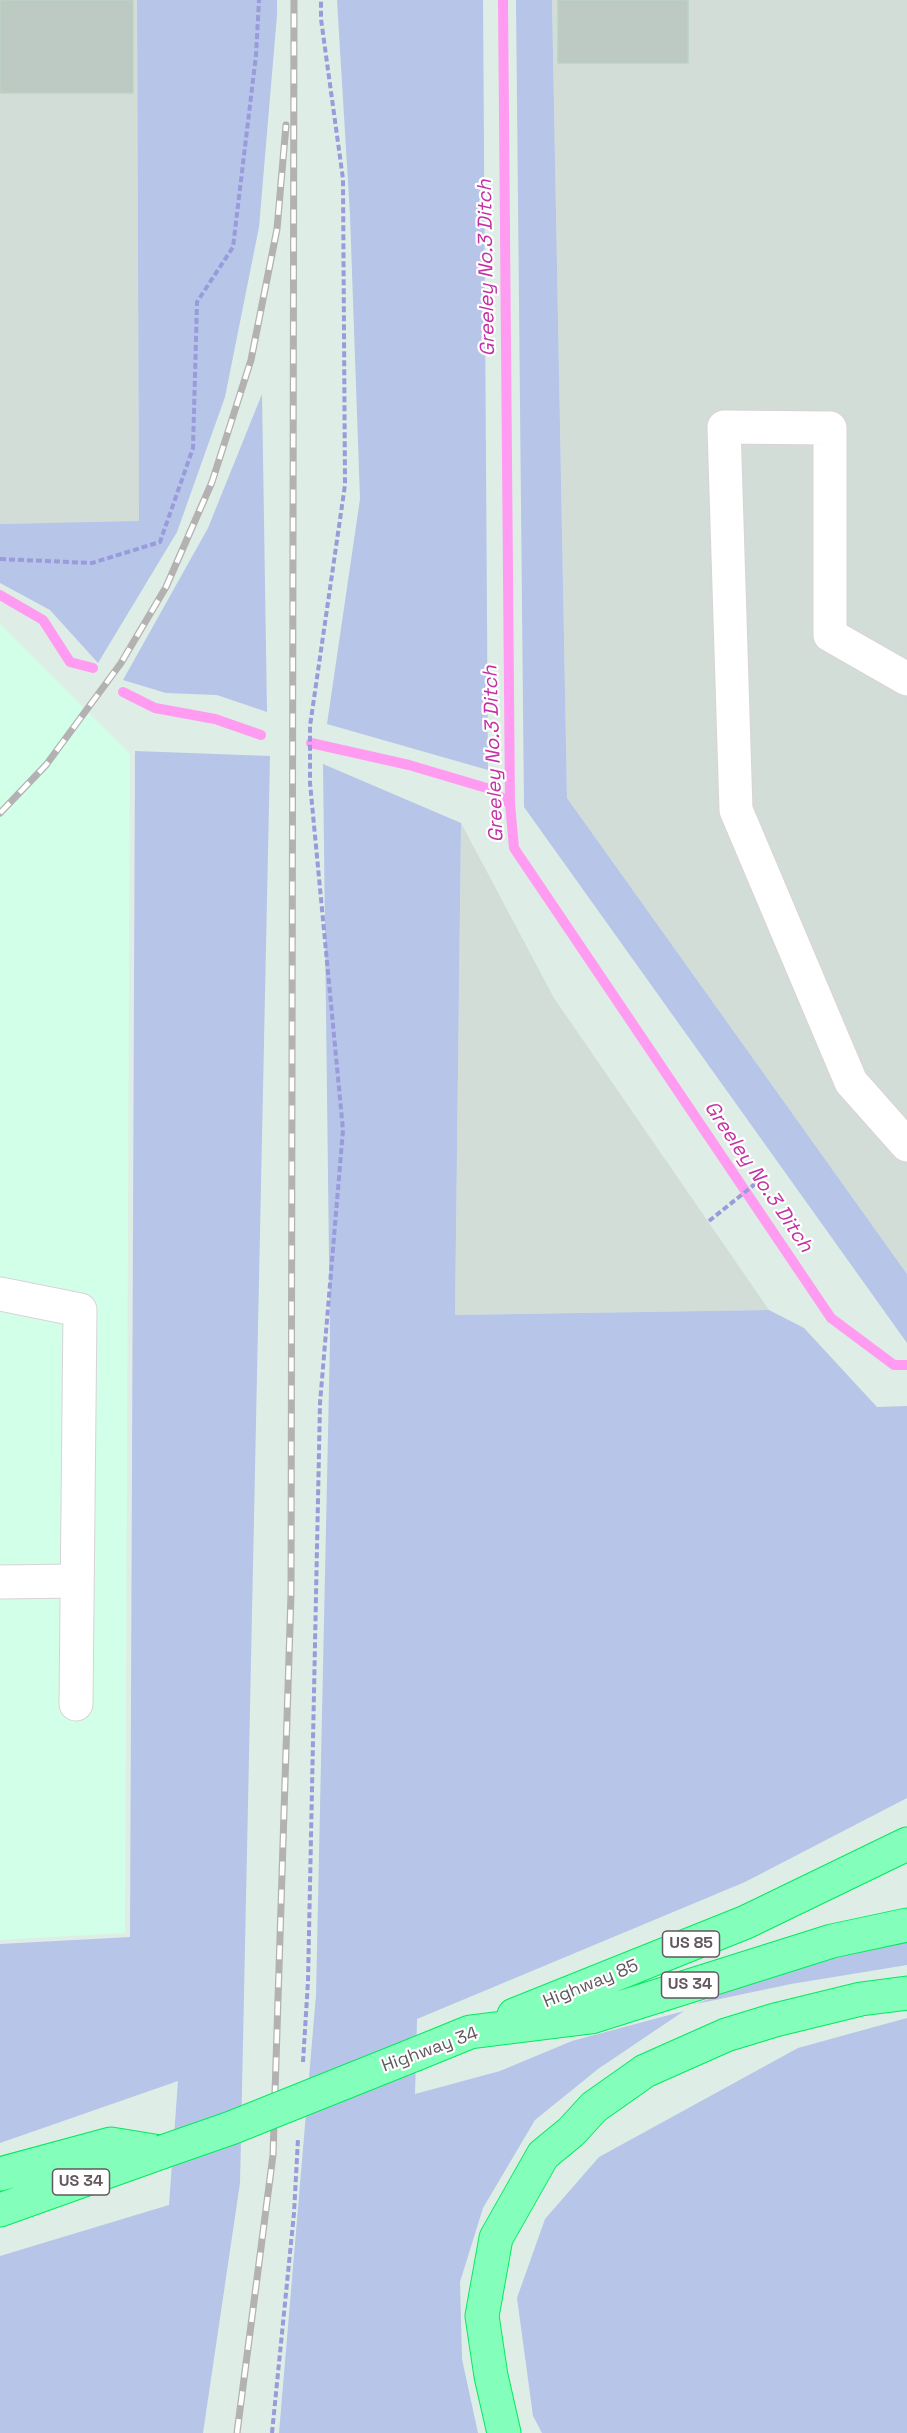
<!DOCTYPE html>
<html>
<head>
<meta charset="utf-8">
<style>
  body { margin:0 }
  canvas { display:block; background:#deede5 }
</style>
</head>
<body>
<canvas width="907" height="2433"></canvas>
<script>
const context = document.querySelector('canvas').getContext('2d');
context.lineJoin = 'round';
function fillPath(path, color) { context.fillStyle = color; context.fill(path, 'evenodd'); }
const poly = rows => new Path2D(rows.map(r => 'M' + r).join(''));
function strokePath(path, color, width, dash) { context.strokeStyle = color; context.lineWidth = width; context.lineCap = dash ? 'butt' : 'round'; context.setLineDash(dash || []); context.stroke(path); }
function write(font, color, halo, rows, align = 'center') {
  context.font = font + ' "Space Grotesk",sans-serif'; context.lineWidth = 4.5; context.setLineDash([]); context.textBaseline = 'middle'; context.strokeStyle = halo; context.fillStyle = color; for (const [text, x, y, turn = 0] of rows) {
    context.save(); context.translate(x, y); context.rotate((+turn || 0) * Math.PI / 180); context.textAlign = isNaN(turn) ? turn : align; if (halo) context.strokeText(text, 0, 0); context.fillText(text, 0, 0); context.restore();
  }
}
fillPath(poly([
  [0,624,130,754,125,1933,0,1940]
]), '#d1ffe7');
fillPath(poly([
  [0,0,137,0,139,522,0,524],
  [552,0,907,0,907,1274,567,798],
  [461,823,554,998,769,1310,455,1315]
]), '#d3ddd8');
fillPath(poly([
  [137,0,277,0,277,15,259,227,225,397,177,532,98,663,50,610,0,583,0,524,139,521],
  [337,0,483,0,488,770,327,724,360,499,350,215],
  [516,0,552,0,567,798,907,1274,907,1343,524,807],
  [262,394,267,712,217,695,166,693,123,680,208,528],
  [135,751,270,756,240,2183,203,2433,0,2433,0,2256,169,2205,178,2081,0,2143,0,1944,130,1937],
  [323,764,461,823,455,1315,769,1310,804,1328,877,1407,907,1406,907,1798,745,1882,417,2019,415,2094,500,2071,572,2041,684,2011,598,2069,535,2120,483,2208,460,2282,462,2359,478,2433,279,2433,316,1995,330,1340],
  [907,1942,907,1965,791,1984,696,2004,788,1967],
  [907,2018,907,2433,542,2433,533,2416,517,2298,545,2219,599,2157,798,2048]
]), '#b7c5e8');
strokePath(poly([
  [503,0,510,804,514,848,831,1318,894,1365,907,1365],
  [0,595,43,620,70,662,93,668],
  [123,692,155,708,215,719,261,735],
  [311,743,409,765,490,789,510,804]
]), '#ff9cf1', 10);
const building = poly([
  [0,0,133,0,133,93,0,93,0,0],
  [558,0,688,0,688,63,558,63,558,0]
]);
fillPath(building, '#bdcac3');
strokePath(building, '#bcd2c5', 1.5);
const minor = poly([
  [907,679,830,635,830,428,724,427,736,810,851,1082,907,1145],
  [0,1294,80,1310,76,1704],
  [0,1582,76,1581]
]);
const highway = poly([
  [514,2015,746,1922,907,1844],
  [416,2054,470,2032,591,2017,832,1941,907,1925],
  [0,2174,111,2144,160,2152],
  [0,2210,162,2152],
  [504,2433,491,2376,482,2316,496,2238,543,2155,571,2132,594,2107,645,2071,726,2035,775,2020,861,1999,907,1993]
]);
strokePath(minor, '#dad2d7', 35);
strokePath(highway, '#00eb5d', 35);
strokePath(poly([
  [0,559,92,563,160,542,193,448,197,302,233,247,256,55,259,0],
  [709,1221,765,1176],
  [303,2062,308,1981,320,1403,343,1130,310,783,310,726,345,485,343,179,321,19,321,0],
  [272,2433,294,2213,298,2139]
]), '#999bdb', 4, [6, 3]);
strokePath(minor, '#fff', 33);
strokePath(highway, '#83ffbb', 33);
const rail = poly([
  [0,813,46,765,121,663,166,587,212,482,251,360,277,229,286,125],
  [237,2433,273,2155,291,1594,294,0]
]);
strokePath(rail, '#b3b1b2', 7);
strokePath(rail, '#fff', 4.5, [14]);
const highwayBridge = poly([
  [162,2152,231,2128,416,2054]
]);
strokePath(highwayBridge, '#00eb5d', 35, []);
strokePath(highwayBridge, '#83ffbb', 33);
for (const [x, y, w] of [
  [691,1944,57],
  [690,1985,57],
  [81,2182,57]
]) { const box = new Path2D(); box.roundRect(x - w / 2, y - 13, w, 26, 4.5); context.fillStyle = '#fff'; context.fill(box); strokePath(box, '#62585f', 1.5); }
write('bold 16px', '#62585f', null, [
  ["US 85",691,1944],
  ["US 34",690,1985],
  ["US 34",81,2182]
]);
write('18px', '#62585f', '#fff', [
  ["Highway 85",591,1984,-22],
  ["Highway 34",430,2050,-20]
]);
write('italic 20px', '#c531a4', '#fff', [
  ["Greeley No.3 Ditch",487,268,-91],
  ["Greeley No.3 Ditch",494,754,-92],
  ["Greeley No.3 Ditch",758,1177,56]
]);
</script>
</body>
</html>
